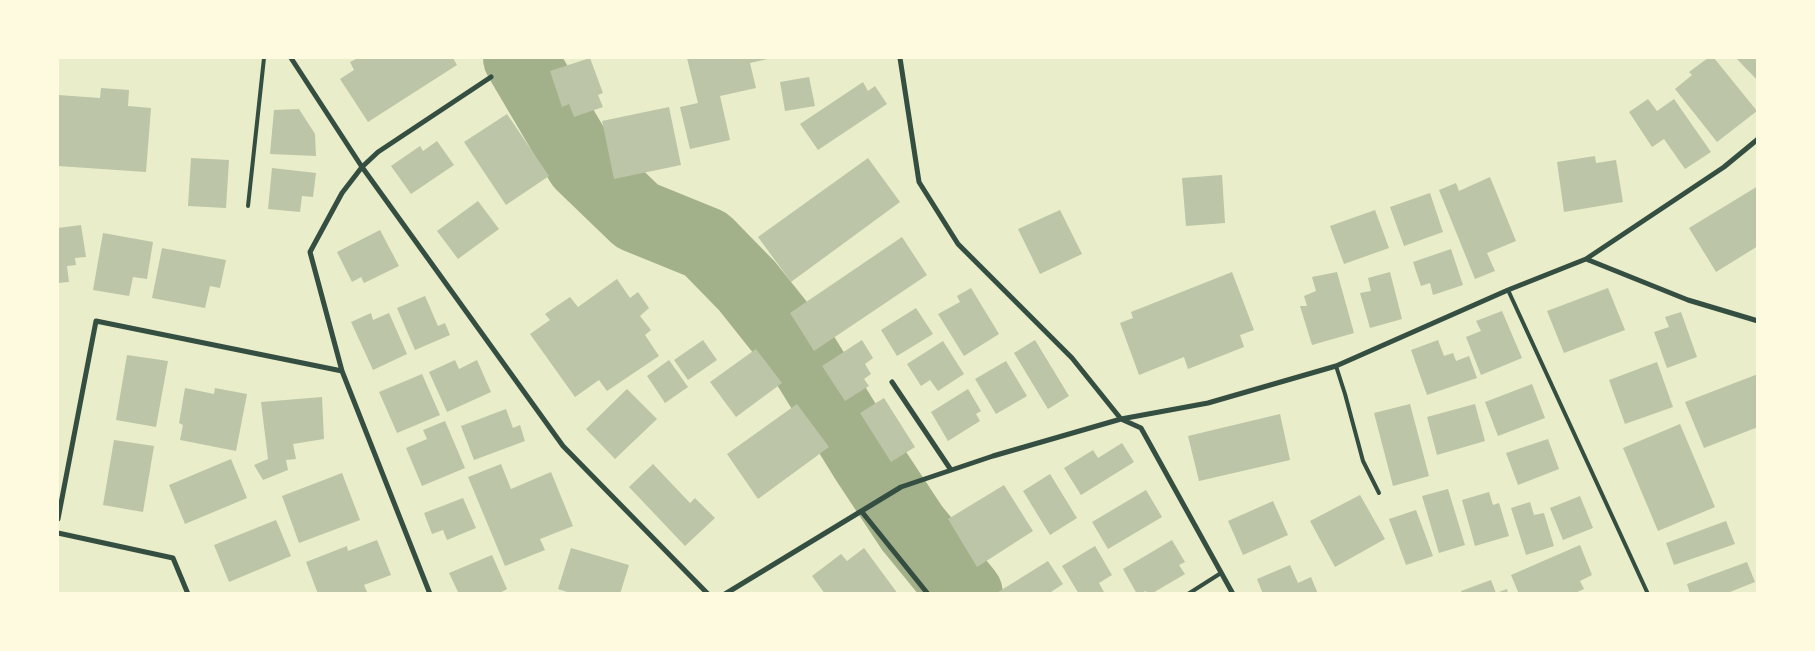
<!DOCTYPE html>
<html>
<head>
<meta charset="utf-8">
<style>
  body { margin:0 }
  #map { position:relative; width:1815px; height:651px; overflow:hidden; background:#e9edc9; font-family:"Source Sans 3",sans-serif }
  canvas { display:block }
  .frame { position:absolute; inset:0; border:59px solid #fefae0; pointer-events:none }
</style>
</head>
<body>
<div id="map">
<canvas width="1815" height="651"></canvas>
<div class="frame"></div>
</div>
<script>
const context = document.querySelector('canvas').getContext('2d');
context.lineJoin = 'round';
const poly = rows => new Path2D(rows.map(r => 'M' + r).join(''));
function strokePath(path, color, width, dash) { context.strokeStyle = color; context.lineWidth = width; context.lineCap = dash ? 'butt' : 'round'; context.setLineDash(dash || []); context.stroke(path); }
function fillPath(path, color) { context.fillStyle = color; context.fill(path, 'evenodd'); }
strokePath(poly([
  [520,58,582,163,637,216,706,244,747,286,802,355,867,460,912,528,966,594]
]), '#a3b18a', 74);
fillPath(poly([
  [358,58,453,58,457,65,368,122,340,79,354,70,350,62],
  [590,58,603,93,598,95,603,107,574,117,569,104,562,107,550,71],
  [687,58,772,58,750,63,756,88,720,96,730,140,690,149,680,107,698,103],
  [1708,58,1714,58,1757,111,1717,142,1675,89,1692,75,1689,72],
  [1736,58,1758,58,1758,81],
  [809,77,815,106,785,111,780,82],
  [863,82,868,91,875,86,887,104,818,150,800,124],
  [101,88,129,90,128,106,151,108,146,172,58,166,58,95,100,98],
  [1648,99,1657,111,1674,99,1711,152,1685,169,1664,139,1652,147,1629,112],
  [669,107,681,165,614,179,602,121],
  [299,109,315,134,316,156,270,154,274,110],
  [507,114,549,176,506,205,464,142],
  [437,141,454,165,411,194,391,166,420,146,423,151],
  [1595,156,1596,163,1616,160,1623,202,1564,212,1557,162],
  [191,158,229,160,226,208,188,206],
  [868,158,900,202,791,282,758,237],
  [272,168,316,173,313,197,302,196,300,212,268,209],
  [1222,175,1225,223,1186,226,1182,178],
  [1490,177,1516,241,1487,253,1495,271,1475,279,1439,190,1456,183,1459,191],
  [1758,186,1758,246,1716,272,1689,228],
  [1430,193,1443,232,1404,246,1390,207],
  [478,201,499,229,458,259,437,231],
  [1060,210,1082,254,1040,274,1018,229],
  [1375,210,1389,248,1344,264,1330,226],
  [81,225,86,257,75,258,76,265,67,266,69,282,58,283,58,228],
  [380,230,399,266,364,283,361,277,352,282,337,252],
  [103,233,153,242,147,279,133,277,129,296,93,290],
  [902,237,927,275,814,351,790,313],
  [162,248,226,260,220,288,210,286,205,308,152,298],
  [1451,249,1463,285,1433,295,1430,283,1421,286,1413,262],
  [1232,272,1254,330,1240,335,1244,347,1188,369,1184,357,1139,375,1120,323,1133,318,1131,312],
  [1337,272,1354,333,1312,345,1300,306,1307,306,1304,296,1316,291,1312,277],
  [1390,272,1402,319,1370,328,1360,293,1371,291,1368,278],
  [617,279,630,298,638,292,649,308,640,316,651,330,645,335,659,356,607,391,599,380,575,397,530,334,550,320,545,314,570,297,578,307],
  [971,288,999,334,964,356,938,314,960,302,957,296],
  [1608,288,1625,330,1564,353,1547,311],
  [425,296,438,326,445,323,450,335,415,350,397,308],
  [916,308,933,334,897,356,881,330],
  [1502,311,1522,358,1481,375,1466,337,1481,331,1476,321],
  [1681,312,1697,357,1667,368,1654,332,1669,327,1665,317],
  [371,313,373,320,389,313,407,354,373,370,351,322],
  [703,340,717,360,688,380,674,360],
  [862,340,873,358,865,364,871,374,864,379,869,386,845,401,822,366],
  [1035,340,1069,396,1048,409,1014,353],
  [1438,340,1444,356,1453,353,1456,361,1469,356,1477,378,1427,395,1411,350],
  [943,341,964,374,938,391,930,380,921,386,907,364],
  [756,349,782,383,736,417,710,382],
  [127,355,168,361,156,427,116,420],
  [455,360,459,369,477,360,491,392,447,412,429,372],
  [669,360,688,387,665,403,647,376],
  [1006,361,1027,396,996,414,975,379],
  [1657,362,1673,407,1625,424,1609,380],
  [422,374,440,415,397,433,379,392],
  [1758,374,1758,427,1704,448,1685,402],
  [1532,384,1545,418,1498,436,1485,402],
  [185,388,214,394,215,388,247,394,236,451,180,440,183,425,179,423],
  [627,389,657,419,615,459,586,429],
  [968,389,981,411,976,414,980,421,948,441,931,412],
  [322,397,324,439,293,444,296,459,286,460,288,470,263,480,254,465,268,459,261,402],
  [884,398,915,447,891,462,860,413],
  [797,404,829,447,758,499,727,454],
  [1410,404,1429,476,1393,486,1374,413],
  [1475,404,1485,441,1437,455,1427,417],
  [506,409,513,428,520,425,525,441,474,460,461,426],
  [1280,414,1290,460,1199,481,1188,436],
  [445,421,465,468,422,486,406,448,427,439,423,430],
  [1680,424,1715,507,1658,531,1623,448],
  [1548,439,1559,469,1518,485,1506,453],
  [114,440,154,446,143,512,103,505],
  [1122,443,1134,462,1081,495,1064,468,1093,450,1098,458],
  [231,459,247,498,185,524,169,485],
  [501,464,511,489,551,472,573,526,540,539,545,550,505,566,468,477],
  [653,464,690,503,695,498,715,518,685,546,629,487],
  [342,473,360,520,299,543,282,496],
  [1050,474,1077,518,1050,535,1023,491],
  [1004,485,1033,531,977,567,948,519],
  [1448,489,1465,545,1439,553,1422,496],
  [1146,490,1162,517,1108,549,1092,522],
  [1489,492,1493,505,1499,503,1509,536,1475,546,1462,500],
  [1360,495,1385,539,1335,567,1310,521],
  [1580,496,1593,528,1563,540,1550,508],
  [463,498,476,528,447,540,443,530,432,534,424,513],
  [1273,501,1288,535,1243,555,1228,521],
  [1530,502,1534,515,1544,513,1554,546,1526,555,1511,508],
  [1416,510,1433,556,1406,565,1389,519],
  [276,520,291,556,229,582,214,545],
  [1726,521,1735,544,1674,565,1666,543],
  [377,540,391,575,364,585,368,594,318,594,306,562,347,546,348,551],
  [1172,540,1185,562,1179,565,1185,574,1151,594,1147,594,1146,591,1137,594,1123,569],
  [1580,545,1592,575,1580,581,1584,589,1573,594,1519,594,1511,575],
  [1095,546,1112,575,1099,583,1105,594,1079,594,1062,566],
  [571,548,629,565,620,594,573,594,558,589],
  [864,548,898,594,825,594,812,576,841,554,847,561],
  [492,555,507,589,498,594,459,594,449,573],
  [1048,561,1063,584,1048,594,995,594],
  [1747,562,1755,582,1725,594,1690,594,1687,584],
  [1290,565,1298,583,1311,577,1318,594,1263,594,1257,579],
  [1491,580,1496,593,1507,589,1508,594,1462,594,1461,591]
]), '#bcc5a7');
strokePath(poly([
  [248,206,264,58],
  [1508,290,1648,594],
  [1336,366,1345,394,1363,461,1379,493],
  [1188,594,1221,573]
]), '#344e41', 4);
strokePath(poly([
  [291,58,362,167,563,446,708,594],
  [900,58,919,182,958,244,1072,358,1121,419,1141,428,1233,594],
  [1586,259,1688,300,1758,321],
  [892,382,951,470],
  [862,512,928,594],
  [58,519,96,321,342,371],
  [58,533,173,558,188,594],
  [430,594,342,371,310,252,342,193,362,167,378,152,491,77],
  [725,594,901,487,993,456,1121,419,1208,403,1336,366,1508,290,1586,259,1724,167,1758,139]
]), '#344e41', 5);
</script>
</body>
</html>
